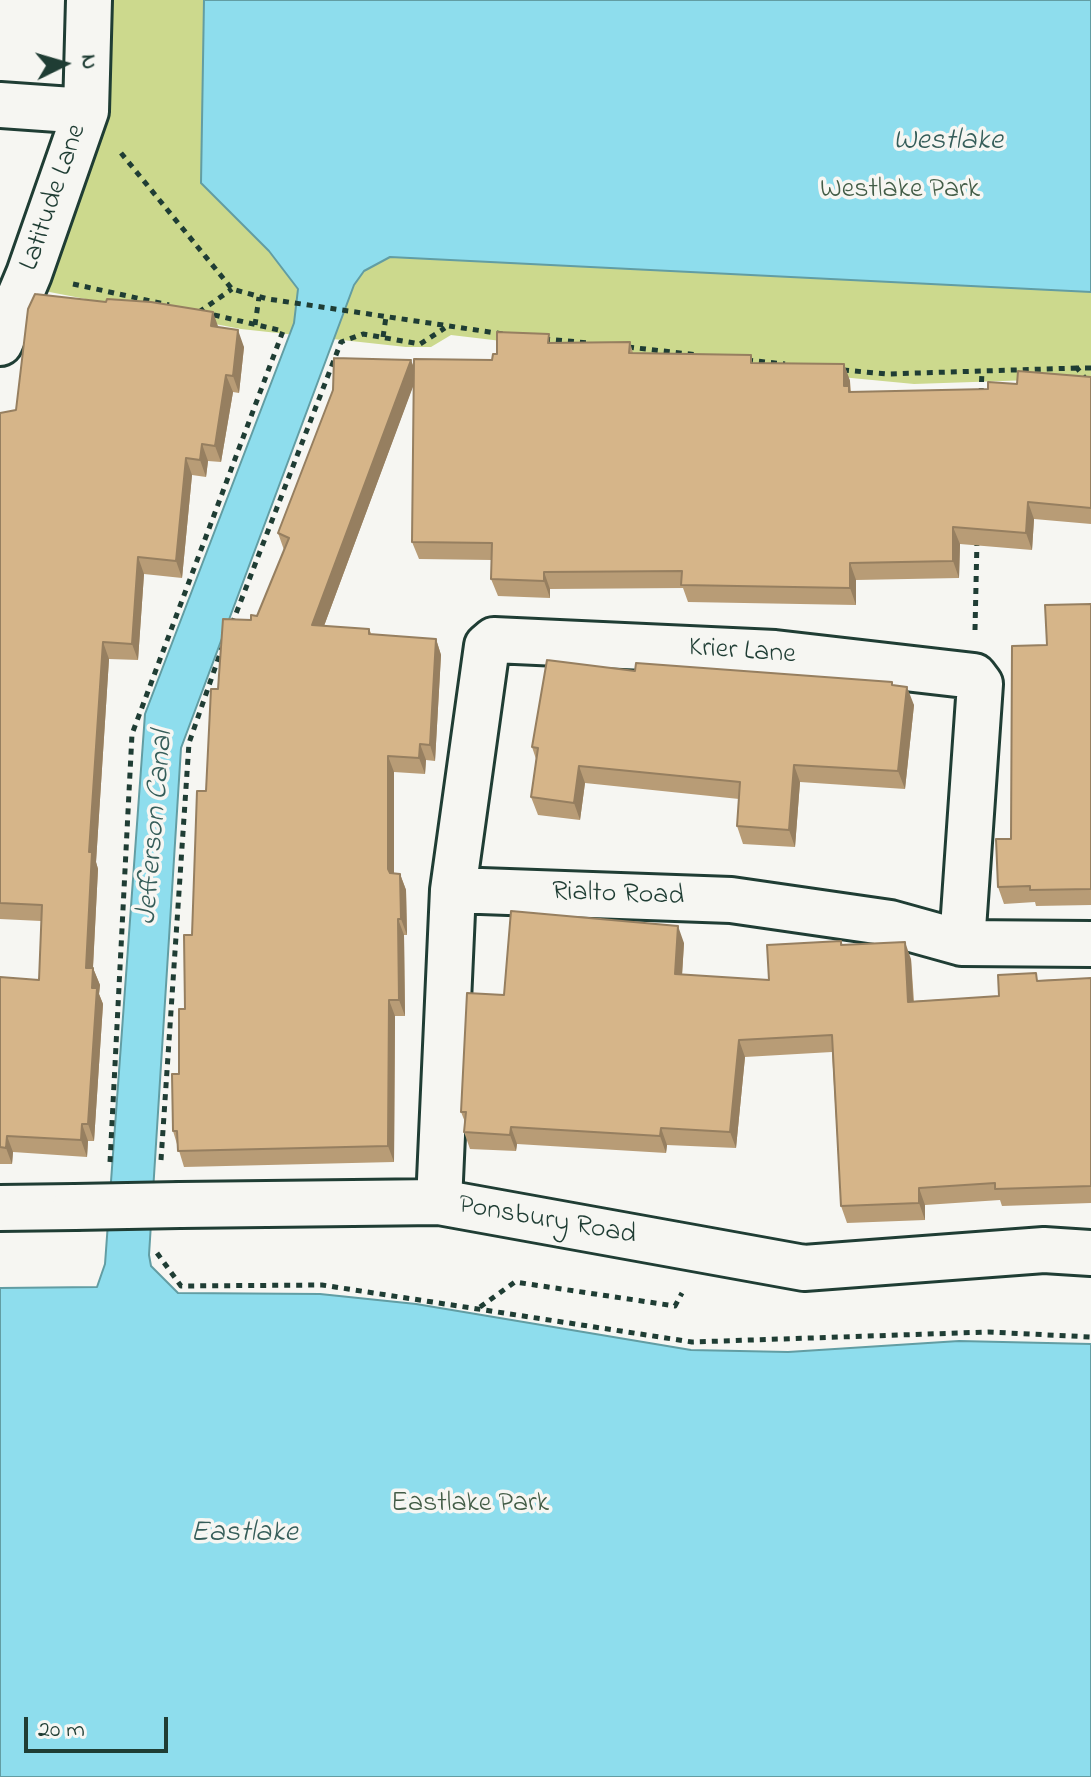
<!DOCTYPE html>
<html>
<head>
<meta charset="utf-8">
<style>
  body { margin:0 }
  #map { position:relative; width:1091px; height:1777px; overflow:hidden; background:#f6f6f2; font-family:"Indie Flower",sans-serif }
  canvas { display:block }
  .north { position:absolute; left:24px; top:24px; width:80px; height:80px; -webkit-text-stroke:6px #f6f6f2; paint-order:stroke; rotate:85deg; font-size:22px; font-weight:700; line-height:32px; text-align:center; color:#1f3d34 }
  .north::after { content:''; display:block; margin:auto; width:28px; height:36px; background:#1f3d34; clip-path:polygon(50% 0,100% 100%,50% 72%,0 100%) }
  .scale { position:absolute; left:24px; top:1717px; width:144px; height:36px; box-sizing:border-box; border:4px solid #1f3d34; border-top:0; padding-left:10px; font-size:24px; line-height:28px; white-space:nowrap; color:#1f3d34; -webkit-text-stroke:6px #f6f6f2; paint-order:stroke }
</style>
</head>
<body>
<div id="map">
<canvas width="1091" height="1777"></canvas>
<div class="north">N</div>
<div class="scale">20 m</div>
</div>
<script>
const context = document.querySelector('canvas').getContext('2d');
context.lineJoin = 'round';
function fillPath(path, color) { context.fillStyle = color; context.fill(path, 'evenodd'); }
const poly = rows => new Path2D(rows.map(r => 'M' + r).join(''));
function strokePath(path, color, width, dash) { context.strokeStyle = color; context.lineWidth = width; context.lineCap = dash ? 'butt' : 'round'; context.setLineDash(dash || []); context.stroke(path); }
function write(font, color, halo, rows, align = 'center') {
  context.font = font + ' "Indie Flower",sans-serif'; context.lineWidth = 7; context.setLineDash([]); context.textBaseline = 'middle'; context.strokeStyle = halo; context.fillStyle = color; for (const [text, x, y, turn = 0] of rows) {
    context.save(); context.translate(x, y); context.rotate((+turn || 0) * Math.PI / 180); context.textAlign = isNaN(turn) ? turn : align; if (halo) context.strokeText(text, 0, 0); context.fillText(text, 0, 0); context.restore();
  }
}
fillPath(poly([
  [109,0,1091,0,1091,378,914,384,653,359,451,335,431,347,406,347,241,329,34,289]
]), '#ccd98d');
const water = poly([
  [204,0,1091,0,1091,292,390,257,364,271,354,285,181,748,149,1255,151,1266,178,1293,320,1294,416,1304,691,1350,788,1352,959,1341,1091,1344,1091,1777,0,1777,0,1288,97,1287,105,1264,145,714,294,323,298,289,269,251,201,183,204,0]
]);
fillPath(water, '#8edded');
strokePath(water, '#629da3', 2);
const minor = poly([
  [0,105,86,111],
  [0,343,29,274,86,111,89,0],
  [453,890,487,646,494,640,775,653,974,676,980,684,962,943],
  [439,1202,453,890,731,900,890,923,962,943,1091,944],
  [180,1205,439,1202,804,1268,1044,1250,1091,1253],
  [0,1208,75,1207]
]);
strokePath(minor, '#1f3d34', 50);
strokePath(poly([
  [121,153,232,289,268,299,503,334],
  [73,284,169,305],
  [199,312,232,289],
  [255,325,259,297],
  [383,337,386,317],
  [544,339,590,343],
  [628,347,698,355],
  [747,360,785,364],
  [1091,368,1077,368,1091,386],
  [843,370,887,374,1077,368],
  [981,394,982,371],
  [232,624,341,342,363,334,420,344,445,328],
  [975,630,977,540],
  [161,1160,189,743,222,648],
  [110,1162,132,734,283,331,210,314],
  [157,1253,181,1286,322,1285,692,1342,988,1332,1091,1337],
  [480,1307,515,1282,675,1306,682,1293]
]), '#1f3d34', 5, [6, 6]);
strokePath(minor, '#f6f6f2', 44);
const minorBridge = poly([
  [75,1207,180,1205]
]);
strokePath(minorBridge, '#1f3d34', 50, []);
strokePath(minorBridge, '#f6f6f2', 44);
fillPath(poly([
  [218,327,244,347,239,393,233,392,221,462,208,461,206,477,192,475,182,578,144,574,138,660,109,659,96,862,98,869,93,968,100,985,99,994,103,1004,94,1141,88,1141,87,1157,13,1152,12,1164,0,1164,0,977,39,980,41,921,0,919,0,417],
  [630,342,633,353,754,363,844,364,850,381,851,392,988,389,1017,384,1091,377,1091,524,1034,519,1032,550,960,544,959,578,856,580,856,605,688,602,683,588,550,589,550,598,498,596,491,579,492,560,419,559,412,542,414,383,324,626,369,629,372,635,436,639,441,655,435,761,426,760,425,774,394,772,394,874,400,874,406,890,407,935,404,935,405,1016,395,1016,394,1162,184,1167,173,1131,206,791,218,689,251,620,257,616,284,550,278,533,411,360,414,369,492,360,497,354,552,343],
  [1091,604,1091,905,1036,906,1035,902,1004,904,998,887,1011,839],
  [635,671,892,682,893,686,914,705,905,789,800,782,795,847,743,844,737,826,739,799,585,783,580,820,538,815,531,797,536,759,532,747],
  [841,941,843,945,911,959,914,1001,999,996,1039,980,1091,978,1091,1203,1002,1206,1000,1200,925,1205,925,1220,847,1223,841,1206,832,1052,745,1057,736,1148,667,1145,666,1153,517,1144,516,1151,470,1149,464,1132,465,1122,461,1112,504,995,684,943,682,975,769,980]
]), '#b89c76');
fillPath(poly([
  [213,312,219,329,211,326],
  [238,330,244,347,239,393,233,376],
  [411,360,417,376,318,642,312,625],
  [844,364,850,381,850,390,855,403,844,386],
  [226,375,233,392,221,462,215,446],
  [202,444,208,461,206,477,200,460],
  [186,458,192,475,182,578,176,561],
  [1028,502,1034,519,1032,550,1026,533],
  [953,527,960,544,959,578,953,561],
  [138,557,144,574,138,660,132,644],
  [850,563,856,580,856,605,850,588],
  [544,572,550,589,550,598,544,581],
  [436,639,441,655,435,761,430,745],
  [103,642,109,659,96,862,98,869,92,985,86,968,89,852],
  [907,687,914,705,905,789,898,771],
  [420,744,426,760,425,774,419,758],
  [388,756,394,772,394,886,388,869],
  [794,765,800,782,795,847,789,830],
  [579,766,585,783,580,820,574,803],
  [400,874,406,890,407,935,401,919],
  [398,919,404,935,405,1016,399,1000],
  [678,926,684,943,681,991,675,974],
  [905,942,911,959,914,1018,908,1002],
  [93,968,100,985,99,994,103,1004,94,1141,88,1124],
  [389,1000,395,1016,394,1162,388,1146],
  [739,1040,745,1057,736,1148,730,1132],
  [82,1124,88,1141,87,1157,81,1140],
  [511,1127,517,1144,516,1151,510,1135],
  [661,1128,667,1145,666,1153,660,1136],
  [7,1136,13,1152,12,1164,6,1148],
  [919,1188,925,1205,925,1220,919,1203]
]), '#967f60');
const building = poly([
  [35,294,106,302,107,299,151,302,213,312,211,326,238,330,233,376,226,375,215,446,202,444,200,460,186,458,176,561,138,557,132,644,103,642,89,852,92,852,86,968,93,968,92,988,97,988,88,1124,82,1124,81,1140,7,1136,6,1148,0,1147,0,977,39,980,42,905,0,903,0,413,16,410,28,309,35,294],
  [497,332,549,334,548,343,630,342,629,353,751,355,751,363,844,364,844,386,849,386,849,392,988,389,988,382,1017,384,1018,371,1091,377,1091,508,1028,502,1026,533,953,527,953,561,850,563,850,588,681,585,682,571,544,572,544,581,491,579,492,543,412,542,414,359,492,360,493,354,497,354,497,332],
  [334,358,411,360,312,625,369,629,369,634,436,639,430,745,420,744,419,758,388,756,388,869,390,873,400,874,401,919,398,919,399,1000,389,1000,388,1146,178,1151,177,1131,173,1131,172,1074,179,1074,179,1009,185,1009,184,935,192,935,197,791,206,791,211,689,218,689,223,619,251,620,251,615,257,616,289,538,278,533,333,390,334,358],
  [1091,604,1091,889,1030,890,1030,886,998,887,996,839,1011,839,1012,646,1047,645,1045,605,1091,604],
  [547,660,635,671,636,663,892,682,892,685,907,687,898,771,794,765,789,830,737,826,740,782,579,766,574,803,531,797,538,748,532,747,547,660],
  [511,911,678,926,675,974,769,980,767,945,841,941,841,945,905,942,908,1002,999,996,998,975,1036,973,1037,981,1091,978,1091,1186,995,1189,995,1183,919,1188,919,1203,841,1206,832,1035,739,1040,730,1132,661,1128,660,1136,511,1127,510,1135,464,1132,466,1112,461,1112,467,993,504,995,511,911]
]);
fillPath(building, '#d6b589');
strokePath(building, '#967f60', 2);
write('28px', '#425c46', '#f6f6f2', [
  ["Westlake Park",900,191],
  ["Eastlake Park",470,1505]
]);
write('28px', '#1f3d34', '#f6f6f2', [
  ["Latitude Lane",55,198,-71],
  ["Krier Lane",742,653,4],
  ["Rialto Road",618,896,2],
  ["Ponsbury Road",547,1222,10]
]);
write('italic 30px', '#355d59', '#f6f6f2', [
  ["Westlake",948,143],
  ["Jefferson Canal",157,828,-85],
  ["Eastlake",244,1535]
]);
</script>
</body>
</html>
